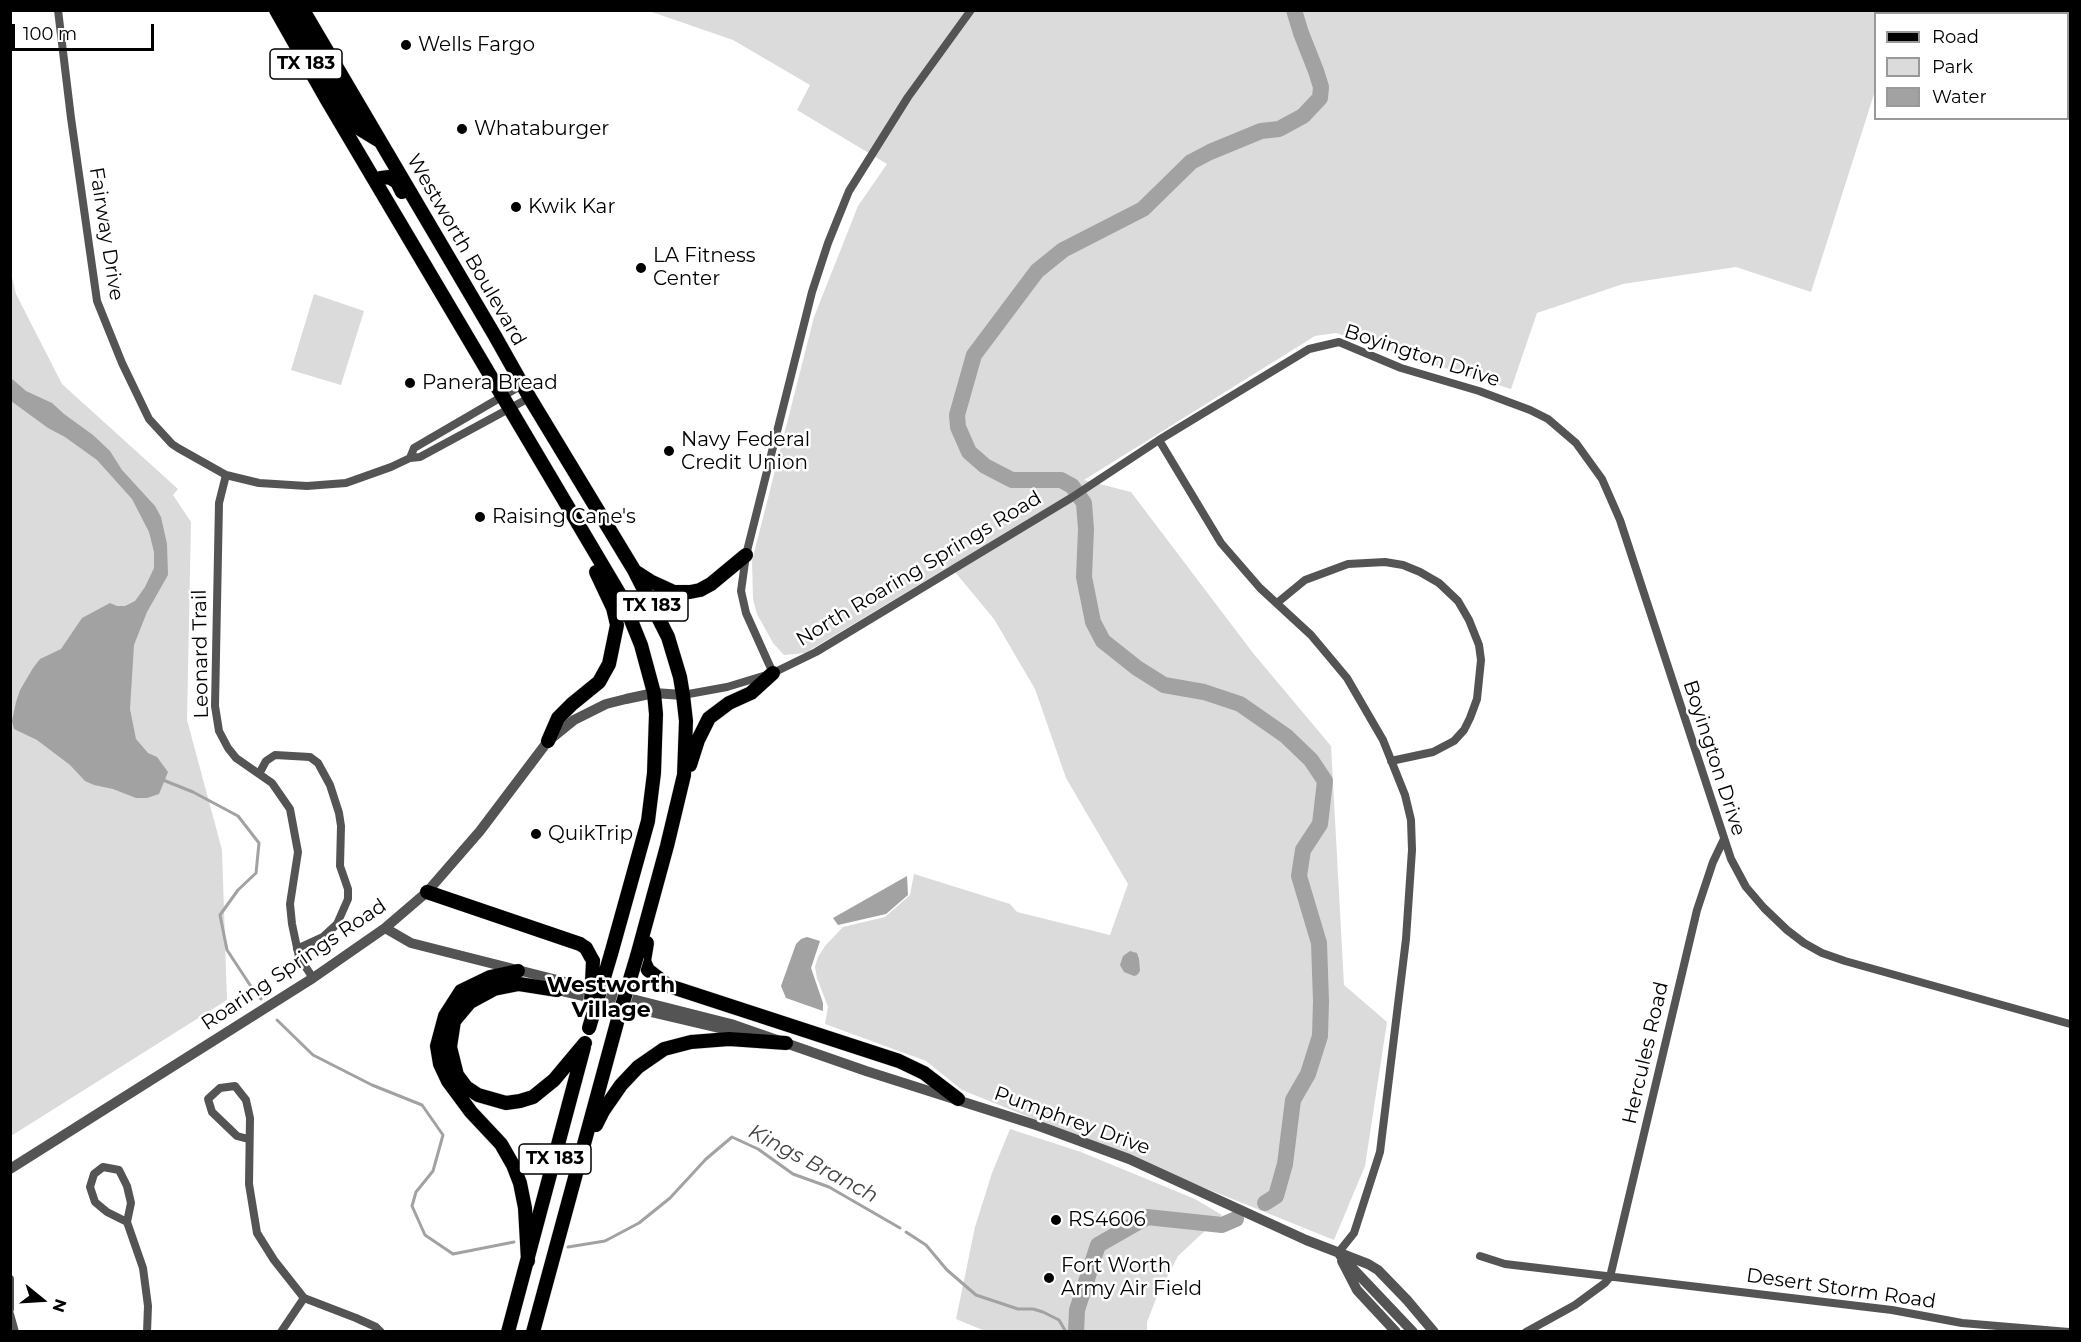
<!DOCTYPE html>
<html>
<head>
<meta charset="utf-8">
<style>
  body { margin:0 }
  #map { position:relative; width:2081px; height:1342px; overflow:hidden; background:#fff; font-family:Montserrat,sans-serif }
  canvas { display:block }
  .frame { position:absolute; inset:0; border:12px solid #000; pointer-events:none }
  .legend { position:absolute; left:1874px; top:12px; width:195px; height:108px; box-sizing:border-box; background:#fff; border:2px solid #999; margin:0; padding:8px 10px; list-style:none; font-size:18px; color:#000 }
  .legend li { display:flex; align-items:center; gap:12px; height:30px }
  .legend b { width:30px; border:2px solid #999 }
  .north { position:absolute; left:12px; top:1270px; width:60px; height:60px; -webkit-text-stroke:4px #fff; paint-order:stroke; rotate:108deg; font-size:16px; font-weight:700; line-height:24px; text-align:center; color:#000 }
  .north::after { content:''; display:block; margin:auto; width:21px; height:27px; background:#000; clip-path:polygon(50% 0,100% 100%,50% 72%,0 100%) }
  .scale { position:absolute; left:12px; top:24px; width:142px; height:27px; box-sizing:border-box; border:3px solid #000; border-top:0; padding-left:8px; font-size:18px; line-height:21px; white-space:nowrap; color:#000; -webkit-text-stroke:4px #fff; paint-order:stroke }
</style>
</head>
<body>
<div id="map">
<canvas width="2081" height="1342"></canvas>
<div class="frame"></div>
<ul class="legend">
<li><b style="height:8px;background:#000"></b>Road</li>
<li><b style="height:16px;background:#dbdbdb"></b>Park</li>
<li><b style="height:16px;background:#a2a2a2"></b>Water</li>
</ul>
<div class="north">N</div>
<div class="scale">100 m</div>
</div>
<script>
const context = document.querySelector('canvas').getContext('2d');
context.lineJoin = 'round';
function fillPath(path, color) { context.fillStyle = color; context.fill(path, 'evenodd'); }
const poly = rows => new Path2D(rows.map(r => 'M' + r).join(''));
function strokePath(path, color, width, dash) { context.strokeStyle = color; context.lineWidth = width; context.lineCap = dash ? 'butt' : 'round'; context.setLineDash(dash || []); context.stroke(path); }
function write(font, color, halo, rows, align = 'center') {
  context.font = font + ' Montserrat,sans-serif'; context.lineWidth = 5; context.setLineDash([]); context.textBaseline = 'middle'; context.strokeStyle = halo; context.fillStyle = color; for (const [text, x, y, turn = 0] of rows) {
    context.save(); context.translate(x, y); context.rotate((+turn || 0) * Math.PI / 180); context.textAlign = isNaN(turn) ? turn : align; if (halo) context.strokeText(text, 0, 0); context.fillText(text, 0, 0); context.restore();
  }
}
fillPath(poly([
  [649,11,1902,11,1901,13,1876,14,1875,91,1811,292,1736,267,1623,284,1537,313,1511,389,1336,333,1315,336,1084,480,1131,492,1253,653,1331,746,1344,985,1387,1022,1365,1166,1334,1240,962,1090,926,1061,825,1024,828,1007,817,978,815,967,818,957,825,946,843,927,885,917,910,895,914,874,1010,904,1017,912,1110,935,1128,884,1066,778,1035,689,994,619,950,566,805,653,784,655,773,643,757,614,753,599,752,561,814,317,858,206,887,164,797,110,810,85,733,40],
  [11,273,16,294,62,384,178,489,173,495,191,522,187,720,222,850,227,1000,11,1136],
  [314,294,364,311,341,385,291,370],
  [1010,1129,1081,1152,1195,1199,1222,1215,1178,1256,1156,1299,1147,1322,1147,1331,985,1331,956,1319,975,1227,992,1173]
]), '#dbdbdb');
fillPath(poly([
  [11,378,26,391,52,403,64,414,93,435,110,451,122,470,155,506,161,517,167,544,168,575,147,612,134,645,130,709,136,739,148,753,157,757,168,772,159,794,147,798,136,798,113,789,94,785,85,781,70,765,37,740,14,729,12,721,16,702,20,690,33,668,40,659,61,649,82,618,110,603,117,606,125,606,135,601,145,587,154,568,154,552,149,532,132,499,97,460,65,437,48,428,11,401],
  [907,876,908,895,886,914,838,925,833,918],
  [807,937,820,941,811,968,823,1003,823,1011,786,998,781,986,796,944,801,939],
  [1130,951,1137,953,1139,959,1140,971,1137,975,1134,976,1124,972,1120,965,1123,956]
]), '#a2a2a2');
strokePath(poly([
  [163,780,193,792,238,816,259,843,256,873,238,890,220,915,227,950,254,991,261,999],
  [277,1020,313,1055,372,1085,422,1105,443,1135,433,1171,416,1192,412,1206,425,1235,453,1254,514,1242],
  [906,1232,926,1245,947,1270,976,1295,1018,1309,1033,1309,1043,1312,1059,1320,1066,1332],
  [568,1247,605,1241,639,1223,670,1198,706,1159,732,1137,758,1149,793,1174,829,1187,900,1228]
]), '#a2a2a2', 3);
strokePath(poly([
  [1265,1203,1276,1196,1285,1164,1293,1100,1308,1074,1320,1036,1321,1001,1319,943,1299,876,1303,850,1320,824,1325,781,1311,760,1286,736,1240,704,1204,692,1164,685,1137,668,1103,641,1093,622,1084,577,1086,529,1084,503,1072,486,1061,480,1012,480,985,466,969,452,958,427,957,415,974,355,1037,271,1063,250,1143,209,1191,162,1210,152,1261,131,1279,129,1303,116,1320,98,1321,87,1316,71,1301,33,1294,10],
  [1076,1332,1077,1310,1098,1245,1147,1217,1222,1225,1236,1219]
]), '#a2a2a2', 16);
const primary = poly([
  [276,10,327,100,622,598,641,645,654,693,656,714,654,773,648,821,611,954],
  [303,10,495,336,531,400,634,570,668,637,680,677,683,695,686,721,684,775,667,846,637,956],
  [281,18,288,16,294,18,360,129,378,140],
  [376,181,381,178,389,177,397,182,402,192],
  [636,572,650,581,674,592,690,592,700,590,711,584,746,555],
  [548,741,558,718,572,704,599,682,609,664,617,625,613,608,596,572],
  [690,765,698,740,709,718,729,703,751,693,773,673],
  [427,892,580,944,586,948,593,961],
  [647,943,644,961,648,970,669,986,899,1061,924,1073,958,1099],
  [518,971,490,977,461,991,445,1016,437,1046,440,1064,448,1081,471,1112,501,1144,513,1165,520,1183,525,1208,528,1261],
  [557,990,519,984,494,989,470,1002,454,1021,450,1047,457,1075,466,1087,478,1095,506,1103,520,1101,533,1097,554,1080,585,1043],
  [596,1125,603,1111,621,1085,638,1067,664,1049,691,1042,729,1039,786,1043],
  [508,1332,584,1047],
  [533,1332,618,1019]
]);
strokePath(primary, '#dbdbdb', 15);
strokePath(poly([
  [58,10,71,118,97,301,122,363,149,419,172,444,178,448,226,475,259,483,307,486,346,483,391,467,410,458],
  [522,385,414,448,410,458,420,457,529,398],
  [1159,440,1221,543,1260,588,1311,635,1347,678,1383,740,1405,795,1411,820,1412,850,1406,939,1380,1152,1354,1233,1338,1253],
  [226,475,219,503,215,706,219,731,228,748,236,758,272,783,290,809,298,852,290,904,292,924,299,957,313,978],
  [1277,603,1305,580,1348,564,1385,562,1403,565,1420,572,1439,583,1458,601,1469,620,1479,645,1481,660,1477,699,1470,718,1464,730,1454,741,1433,752,1391,761],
  [773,673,746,613,741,591,746,555,812,292,828,243,849,191,908,97,971,10],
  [683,695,727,687,773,673,816,652,1071,498,1159,440,1309,349,1339,342,1401,368,1479,391,1530,410,1548,419,1576,443,1602,479,1620,520,1731,859,1746,887,1764,908,1787,930,1804,943,1822,953,1845,961,2070,1024],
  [259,774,266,761,275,755,310,757,318,763,330,785,339,813,341,826,340,866,348,889,348,899,337,924,323,937,297,949],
  [248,1139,237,1136,212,1112,208,1099,220,1088,235,1086,246,1100,250,1118,249,1184,257,1233,274,1260,304,1298,356,1318,376,1327,381,1332],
  [127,1222,107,1212,95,1202,90,1187,94,1174,103,1167,119,1170,127,1186,131,1203,127,1222,143,1268,148,1306,147,1332],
  [1480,1256,1505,1264,1892,1310,1962,1323,2069,1332],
  [10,1279,10,1309],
  [10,1314,15,1332],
  [281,1332,304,1298],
  [1526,1332,1575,1305,1605,1283,1610,1277,1697,910,1713,862,1724,839]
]), '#545454', 8);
strokePath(poly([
  [385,928,411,943,731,1024,866,1071,1039,1126,1129,1159,1306,1240,1368,1264,1378,1270,1407,1300,1434,1332],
  [557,990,736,1032],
  [10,1169,313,978,385,928,427,892,480,831,548,741,574,720,606,704,626,699,654,693,683,695],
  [1340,1255,1413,1332],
  [1342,1261,1357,1290,1396,1332]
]), '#545454', 10);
strokePath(primary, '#000', 14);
const primaryBridge = poly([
  [591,1001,593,961],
  [618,1019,637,956],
  [589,1028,611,954]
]);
strokePath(primaryBridge, '#dbdbdb', 15, []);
strokePath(primaryBridge, '#000', 14);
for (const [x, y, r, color] of [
  [406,45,6,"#000"],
  [462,129,6,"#000"],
  [516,207,6,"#000"],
  [641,268,6,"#000"],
  [410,383,6,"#000"],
  [669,451,6,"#000"],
  [480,517,6,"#000"],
  [536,834,6,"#000"],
  [1056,1220,6,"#000"],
  [1049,1278,6,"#000"]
]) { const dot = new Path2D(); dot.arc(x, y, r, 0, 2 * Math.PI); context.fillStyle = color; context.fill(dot); strokePath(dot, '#fff', 2); }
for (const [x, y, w] of [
  [306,64,72],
  [652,606,72],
  [555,1159,72]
]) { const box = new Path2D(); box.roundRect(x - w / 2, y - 15, w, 30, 4.5); context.fillStyle = '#fff'; context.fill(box); strokePath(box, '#000', 1.5); }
write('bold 18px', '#000', null, [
  ["TX 183",306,64],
  ["TX 183",652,606],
  ["TX 183",555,1159]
]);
write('20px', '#000', '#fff', [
  ["Wells Fargo",418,45],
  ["Whataburger",474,129],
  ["Kwik Kar",528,207],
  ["LA Fitness",653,256],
  ["Center",653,279],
  ["Panera Bread",422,383],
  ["Navy Federal",681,440],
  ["Credit Union",681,463],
  ["Raising Cane's",492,517],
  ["QuikTrip",548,834],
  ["RS4606",1068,1220],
  ["Fort Worth",1061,1266],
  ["Army Air Field",1061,1289]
], 'left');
write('20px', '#000', '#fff', [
  ["Fairway Drive",106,234,81],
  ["Westworth Boulevard",466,250,60],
  ["Boyington Drive",1422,356,18],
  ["North Roaring Springs Road",919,569,-31],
  ["Leonard Trail",201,654,-91],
  ["Boyington Drive",1714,758,72],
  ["Roaring Springs Road",294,965,-34],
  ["Hercules Road",1646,1053,-77],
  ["Pumphrey Drive",1072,1121,20],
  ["Desert Storm Road",1841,1289,8]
]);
write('italic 21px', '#434343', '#fff', [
  ["Kings Branch",813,1164,28]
]);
write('bold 22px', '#000', '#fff', [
  ["Westworth",611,986],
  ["Village",611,1011]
]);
</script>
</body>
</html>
